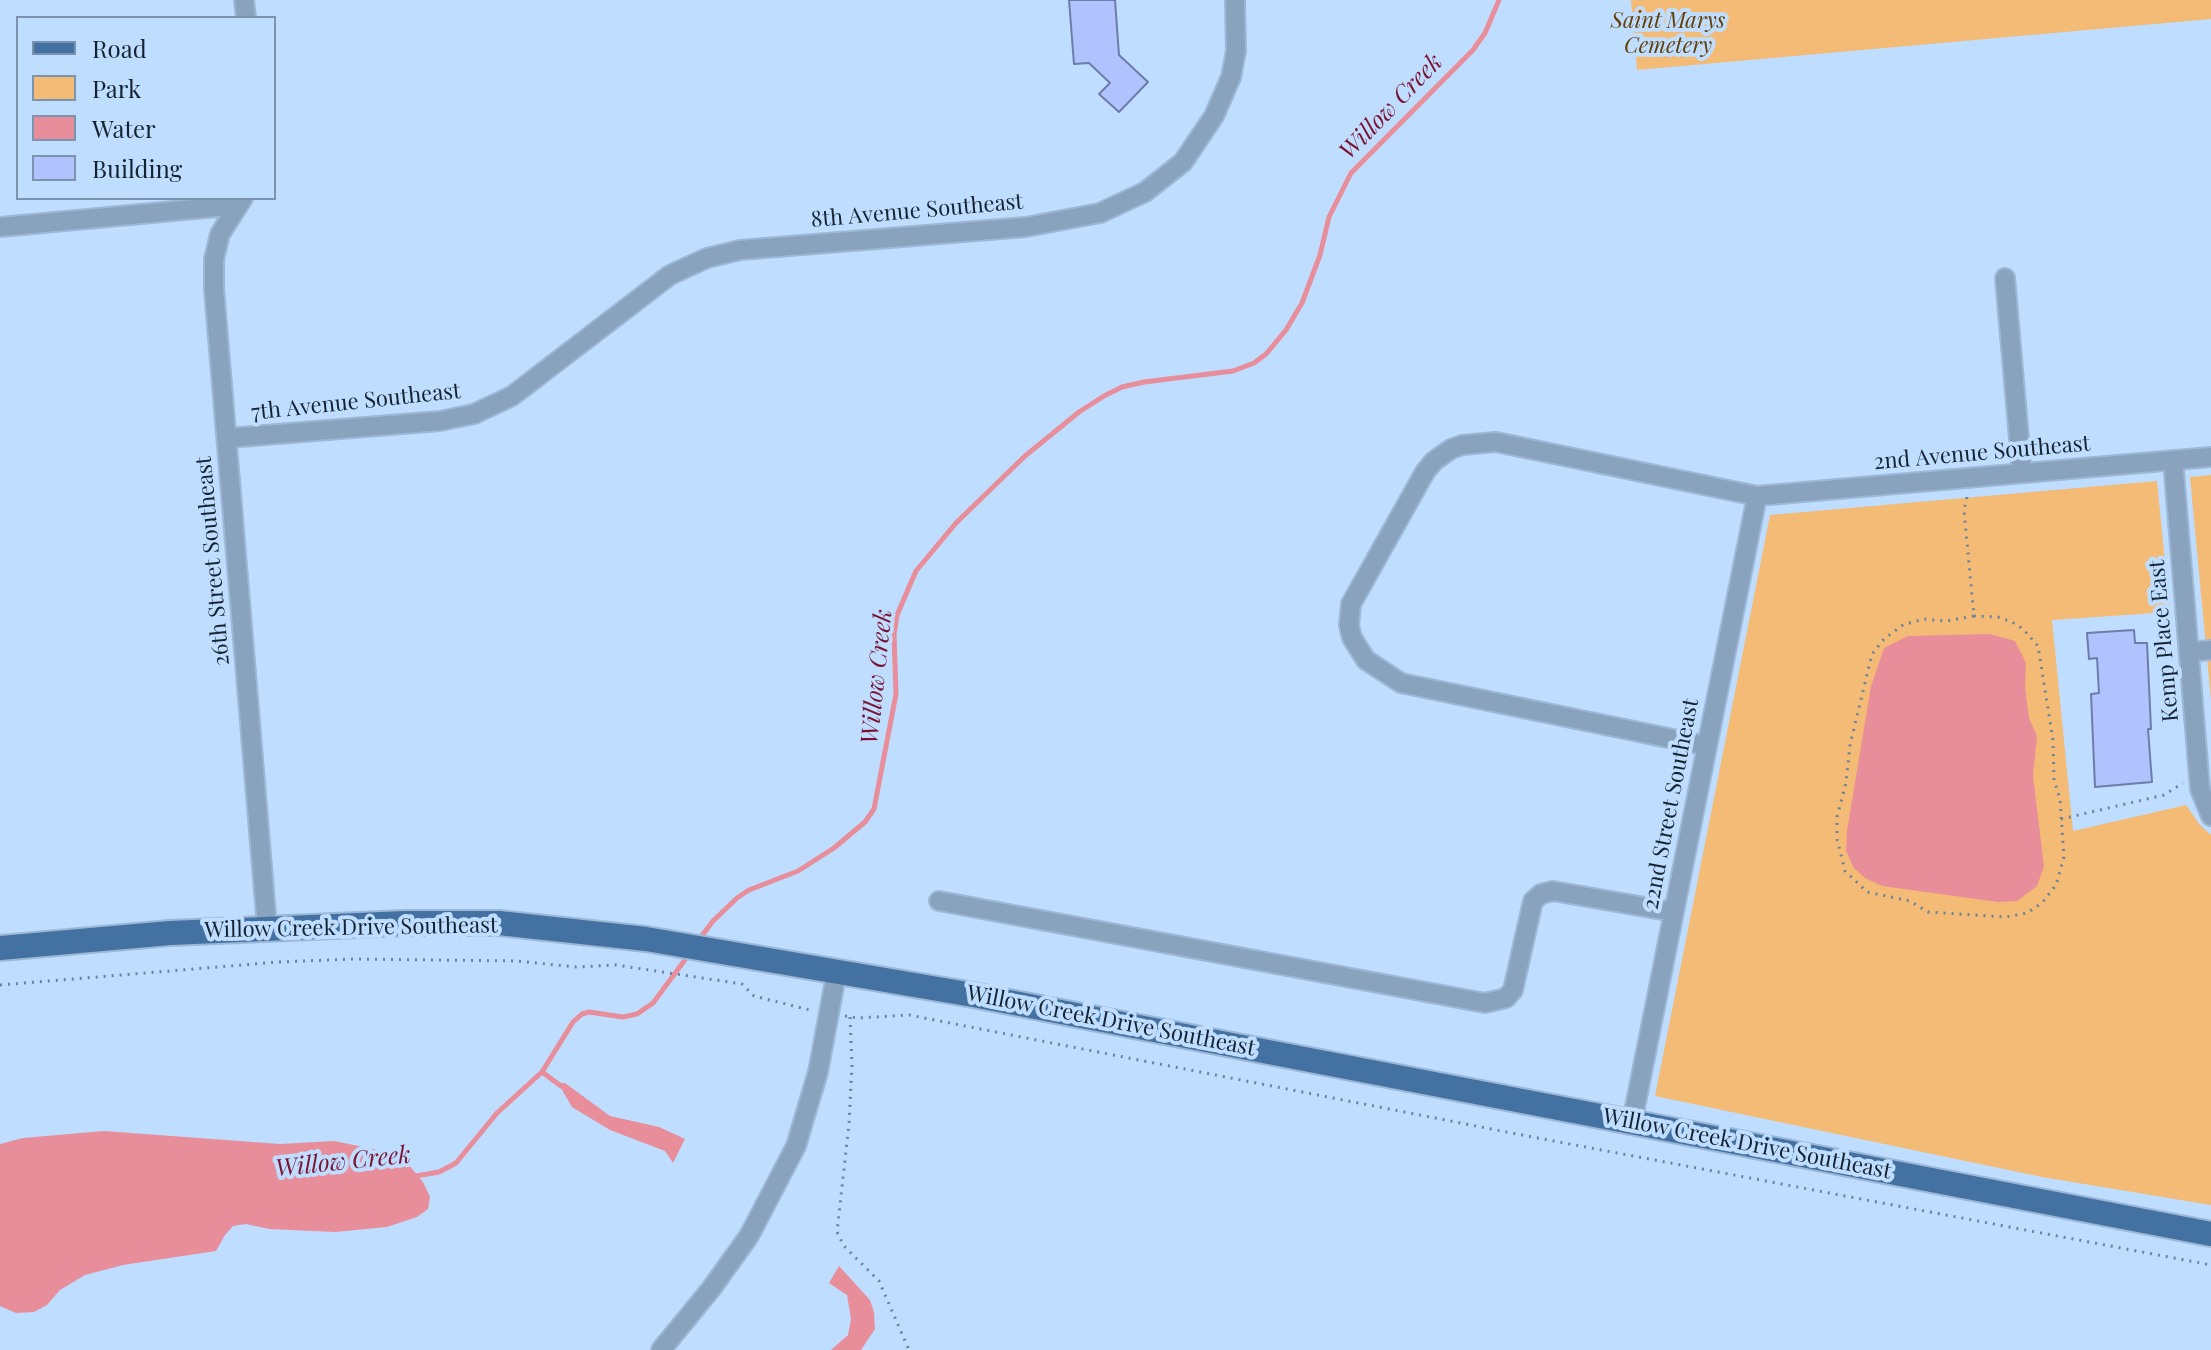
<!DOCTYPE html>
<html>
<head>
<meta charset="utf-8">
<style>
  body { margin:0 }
  #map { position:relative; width:2211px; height:1350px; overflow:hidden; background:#bfddff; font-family:"Playfair Display",serif }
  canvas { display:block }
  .legend { position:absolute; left:16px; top:16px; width:260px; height:184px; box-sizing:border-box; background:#bfddff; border:2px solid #7b93ad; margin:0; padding:10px 14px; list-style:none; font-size:24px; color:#142332 }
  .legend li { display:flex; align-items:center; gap:16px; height:40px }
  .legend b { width:40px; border:2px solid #7b93ad }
</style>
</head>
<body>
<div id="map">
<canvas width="2211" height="1350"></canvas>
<ul class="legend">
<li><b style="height:10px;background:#4271a2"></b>Road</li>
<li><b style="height:22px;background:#f3bb75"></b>Park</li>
<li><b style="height:22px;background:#e88e9b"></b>Water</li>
<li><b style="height:22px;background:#b0c3ff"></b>Building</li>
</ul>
</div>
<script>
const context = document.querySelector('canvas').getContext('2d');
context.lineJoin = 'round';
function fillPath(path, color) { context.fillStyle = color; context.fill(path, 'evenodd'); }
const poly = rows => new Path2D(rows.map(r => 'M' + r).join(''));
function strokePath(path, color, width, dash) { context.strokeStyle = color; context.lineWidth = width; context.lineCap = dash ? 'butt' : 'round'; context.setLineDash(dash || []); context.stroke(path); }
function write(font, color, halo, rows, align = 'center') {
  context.font = font + ' "Playfair Display",serif'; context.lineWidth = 8; context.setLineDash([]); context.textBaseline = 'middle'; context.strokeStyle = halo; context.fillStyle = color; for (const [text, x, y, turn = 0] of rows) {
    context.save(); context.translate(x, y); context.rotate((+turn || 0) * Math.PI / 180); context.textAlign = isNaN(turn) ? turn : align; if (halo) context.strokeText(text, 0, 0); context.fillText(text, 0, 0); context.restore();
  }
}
fillPath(poly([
  [1631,0,2211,0,2211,19,1637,70],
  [2211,475,2211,700,2190,477],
  [2157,481,2170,612,2052,620,2073,831,2186,805,2200,825,2211,835,2211,1205,2042,1177,1655,1096,1770,515]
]), '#f3bb75');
fillPath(poly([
  [1990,634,2015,641,2026,663,2025,687,2029,718,2037,736,2033,776,2044,867,2037,886,2017,901,1998,902,1882,886,1865,878,1854,868,1846,851,1847,831,1871,686,1884,648,1908,636],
  [558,1083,565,1083,610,1116,659,1127,685,1139,673,1163,665,1151,610,1130,572,1107],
  [104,1131,280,1144,334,1141,388,1152,408,1164,423,1182,430,1197,428,1209,417,1217,387,1227,335,1232,269,1229,246,1224,233,1226,225,1235,216,1251,123,1265,85,1275,60,1290,47,1305,34,1312,16,1313,0,1306,0,1144,23,1138],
  [839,1266,870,1300,874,1312,875,1329,861,1350,831,1350,848,1335,851,1319,847,1295,829,1283]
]), '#e88e9b');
strokePath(poly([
  [698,941,713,921,737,898,749,890,798,871,834,848,865,822,874,809,896,694,894,635,897,615,916,571,956,523,1025,456,1079,412,1104,396,1122,387,1144,382,1233,371,1254,363,1266,354,1286,330,1302,303,1320,255,1329,217,1351,173,1473,50,1485,33,1499,0],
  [542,1072,561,1086],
  [416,1176,439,1172,456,1163,497,1113,542,1072,573,1022,582,1014,589,1012,623,1017,637,1014,653,1003,690,953]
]), '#e88e9b', 5);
const building = poly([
  [1069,0,1115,0,1119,55,1148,82,1119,112,1099,94,1110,83,1089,63,1074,64,1069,0],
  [2134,630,2135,643,2147,643,2151,729,2148,729,2152,782,2095,787,2091,694,2099,693,2097,658,2089,659,2087,633,2134,630]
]);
fillPath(building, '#b0c3ff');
strokePath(building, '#6e7ca9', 2);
const minor = poly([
  [244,0,246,18],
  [243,198,220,234,214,259,214,289,267,927],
  [0,227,238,205],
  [2005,278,2022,473],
  [228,438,440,421,474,414,512,396,670,275,707,258,740,250,1026,227,1100,213,1145,192,1183,162,1214,116,1231,77,1236,51,1235,0],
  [2173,460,2200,789,2211,816],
  [2189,652,2211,650],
  [1707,746,1401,683,1366,660,1352,638,1349,625,1351,604,1425,472,1434,461,1451,449,1462,445,1496,442,1757,496,2211,457],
  [939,901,1485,1003,1506,998,1513,990,1533,901,1541,894,1553,891,1674,912],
  [1632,1122,1757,496],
  [661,1350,711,1289,749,1236,796,1146,818,1072,837,970]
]);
const major = poly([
  [0,948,170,933,405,923,499,923,646,939,973,995,2211,1234]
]);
strokePath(minor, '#9db8d6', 22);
strokePath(major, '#9db8d6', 28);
strokePath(poly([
  [1967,497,1964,511,1974,616,1946,621,1924,619,1903,625,1884,639,1872,654,1850,745,1846,783,1837,817,1837,839,1845,871,1867,892,1910,901,1928,912,2006,917,2027,913,2042,903,2056,885,2064,857,2060,799,2054,780,2053,740,2038,646,2023,629,2012,622,1998,617,1974,616],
  [2061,819,2164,795,2183,783],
  [0,985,278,962,354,959,517,961,576,967,616,965,742,984,754,996,810,1010],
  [845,1016,858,1018,909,1015,1522,1135,2211,1265],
  [850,1017,852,1065,849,1124,837,1232,844,1246,879,1281,909,1350]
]), '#6c839b', 3, [2, 6]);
strokePath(minor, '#89a2bd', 18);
strokePath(major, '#4271a2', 24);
write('italic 22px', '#654006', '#bfddff', [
  ["Saint Marys",1668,21],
  ["Cemetery",1668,46]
]);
write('22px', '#142332', '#bfddff', [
  ["8th Avenue Southeast",917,211,-5],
  ["7th Avenue Southeast",356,402,-6],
  ["2nd Avenue Southeast",1982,453,-5],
  ["26th Street Southeast",213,561,-95],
  ["Kemp Place East",2164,641,-95],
  ["22nd Street Southeast",1671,804,-79],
  ["Willow Creek Drive Southeast",351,928,-1],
  ["Willow Creek Drive Southeast",1111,1021,11],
  ["Willow Creek Drive Southeast",1747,1144,11]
]);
write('italic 24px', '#7c1231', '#bfddff', [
  ["Willow Creek",1391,107,-46],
  ["Willow Creek",877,677,-84],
  ["Willow Creek",343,1162,-6]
]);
</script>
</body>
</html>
